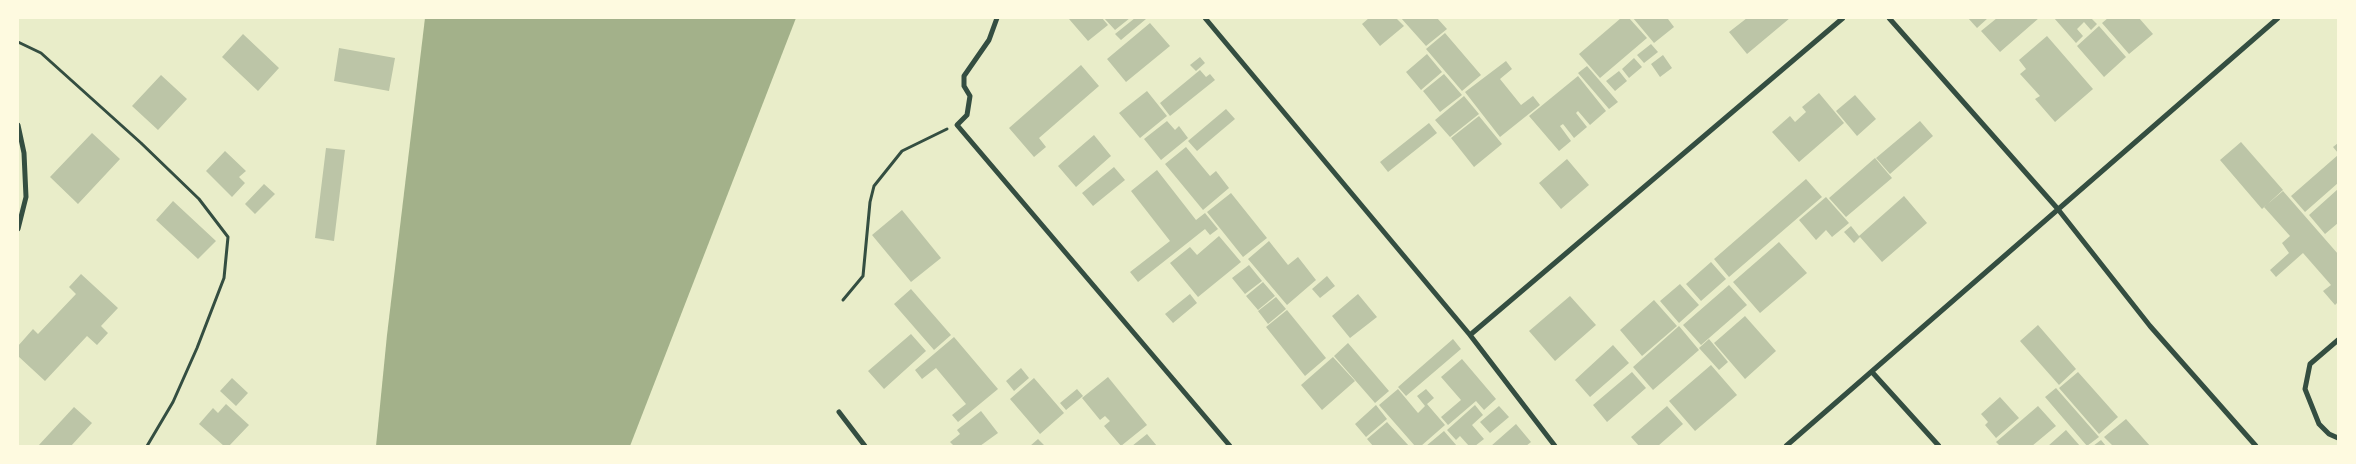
<!DOCTYPE html>
<html>
<head>
<meta charset="utf-8">
<style>
  body { margin:0 }
  #map { position:relative; width:2356px; height:464px; overflow:hidden; background:#e9edc9; font-family:"DM Sans",sans-serif }
  canvas { display:block }
  .frame { position:absolute; inset:0; border:19px solid #fefae0; pointer-events:none }
</style>
</head>
<body>
<div id="map">
<canvas width="2356" height="464"></canvas>
<div class="frame"></div>
</div>
<script>
const context = document.querySelector('canvas').getContext('2d');
context.lineJoin = 'round';
function fillPath(path, color) { context.fillStyle = color; context.fill(path, 'evenodd'); }
const poly = rows => new Path2D(rows.map(r => 'M' + r).join(''));
function strokePath(path, color, width, dash) { context.strokeStyle = color; context.lineWidth = width; context.lineCap = dash ? 'butt' : 'round'; context.setLineDash(dash || []); context.stroke(path); }
fillPath(poly([
  [425,18,796,18,630,446,376,446,387,335]
]), '#a3b18a');
fillPath(poly([
  [1070,18,1102,18,1108,25,1088,41,1069,19],
  [1104,18,1130,18,1115,30],
  [1135,18,1146,19,1121,40,1115,34],
  [1369,18,1396,18,1404,26,1380,46,1362,24],
  [1401,18,1437,18,1447,29,1426,46],
  [1621,18,1629,18,1647,38,1600,78,1579,54],
  [1633,18,1670,18,1668,19,1674,27,1654,43],
  [1747,18,1790,18,1747,54,1729,32],
  [1968,18,1988,18,1977,28],
  [1997,18,2039,18,2000,52,1981,31],
  [2054,18,2091,18,2097,24,2091,30,2084,22,2077,29,2083,36,2076,43],
  [2108,18,2139,18,2153,34,2129,54,2102,23],
  [1150,23,1170,46,1126,82,1107,59],
  [2099,26,2126,57,2104,77,2077,46],
  [1445,33,1481,75,1462,91,1426,49],
  [243,34,279,68,258,91,222,57],
  [2047,36,2093,89,2055,122,2035,99,2040,96,2020,74,2026,69,2019,60],
  [1651,44,1658,52,1644,63,1637,55],
  [339,48,395,58,389,91,334,81],
  [1427,54,1442,72,1421,90,1406,72],
  [1663,55,1672,68,1660,77,1651,64],
  [1200,57,1205,63,1196,71,1190,65],
  [1634,58,1642,67,1629,78,1622,69],
  [1506,61,1512,69,1500,79,1521,105,1533,96,1540,105,1500,137,1465,92],
  [1081,65,1099,86,1039,138,1046,147,1034,157,1009,128],
  [1587,66,1618,102,1609,109,1578,73],
  [1200,70,1206,77,1210,74,1215,80,1170,116,1160,103],
  [1619,71,1627,81,1615,91,1606,81],
  [1444,74,1462,95,1440,112,1423,91],
  [161,75,187,99,158,130,132,106],
  [1578,76,1606,111,1590,125,1578,111,1576,113,1587,127,1574,138,1563,124,1560,126,1571,141,1559,151,1529,116],
  [1147,91,1167,116,1140,138,1119,113],
  [1819,93,1844,123,1799,162,1772,132,1790,116,1795,122,1806,112,1802,107],
  [1855,95,1876,119,1857,136,1836,111],
  [1464,96,1479,114,1450,137,1435,120],
  [1226,109,1235,119,1197,151,1188,141],
  [1479,116,1502,144,1474,167,1451,138],
  [1167,121,1175,130,1179,126,1188,138,1161,160,1144,139],
  [1920,121,1933,136,1890,174,1876,158],
  [1429,123,1437,133,1388,172,1380,162],
  [92,133,120,159,78,204,50,177],
  [1094,135,1111,156,1076,187,1058,166],
  [2241,142,2283,190,2262,209,2220,160],
  [2338,143,2338,153,2333,147],
  [1186,147,1210,176,1216,171,1229,188,1203,210,1165,164],
  [326,148,345,150,334,241,315,238],
  [225,151,246,171,239,177,245,183,232,197,206,171],
  [2338,155,2338,183,2305,212,2291,196],
  [1875,158,1892,178,1846,217,1829,198],
  [1567,159,1589,185,1561,209,1539,183],
  [1114,167,1125,180,1093,206,1082,193],
  [1157,170,1196,220,1205,213,1218,229,1210,235,1205,229,1138,282,1130,272,1170,241,1131,191],
  [1806,179,1822,197,1729,277,1714,259],
  [264,184,275,194,255,214,245,204],
  [2338,189,2338,223,2325,234,2309,215],
  [2283,191,2338,254,2338,302,2335,305,2323,291,2331,285,2303,253,2276,277,2270,270,2289,253,2282,243,2290,236,2264,207],
  [1231,193,1267,238,1243,257,1207,212],
  [1904,196,1927,223,1882,262,1860,237,1854,243,1844,232,1851,226,1859,236],
  [1826,197,1849,223,1832,237,1826,230,1816,240,1799,220],
  [173,201,216,241,198,259,156,220],
  [902,210,941,258,911,282,872,235],
  [1219,236,1241,262,1198,297,1170,263,1190,247,1197,255],
  [1269,241,1288,265,1298,257,1316,280,1287,305,1248,259],
  [1779,242,1807,273,1760,313,1733,282],
  [1711,262,1726,279,1701,301,1686,284],
  [1249,265,1262,281,1245,294,1232,278],
  [81,274,118,308,101,326,108,333,97,345,87,336,45,381,18,356,18,346,33,329,38,334,76,294,69,287],
  [1327,276,1335,286,1320,298,1312,289],
  [1263,282,1275,296,1258,310,1246,296],
  [1680,284,1699,305,1679,323,1660,301],
  [1729,285,1747,305,1701,345,1683,325],
  [911,289,951,335,934,350,894,304],
  [1190,294,1197,303,1173,323,1165,314],
  [1358,294,1377,317,1350,338,1332,316],
  [1570,296,1596,325,1555,361,1529,331],
  [1276,297,1286,309,1268,324,1258,311],
  [1654,300,1677,326,1642,356,1620,330],
  [1287,310,1326,358,1305,376,1266,327],
  [1745,316,1776,351,1745,379,1714,343],
  [2038,325,2076,369,2059,385,2020,341],
  [1679,326,1699,350,1653,390,1633,367],
  [911,334,926,351,884,389,868,371],
  [954,337,998,389,958,422,952,415,966,404,936,368,922,379,915,370],
  [1453,339,1461,349,1406,396,1398,387],
  [1709,339,1728,362,1719,370,1699,348],
  [1348,343,1389,391,1375,403,1334,356],
  [1613,345,1629,363,1590,397,1575,380],
  [1333,357,1355,381,1322,410,1301,385],
  [1462,359,1496,399,1484,410,1476,401,1448,425,1441,417,1461,400,1441,377],
  [1711,365,1737,395,1695,431,1669,401],
  [1021,368,1029,378,1014,391,1006,381],
  [1632,372,1646,388,1607,422,1593,405],
  [2078,372,2118,417,2099,434,2059,388],
  [1108,377,1147,425,1121,446,1104,426,1110,421,1105,416,1100,420,1082,398],
  [232,378,248,393,236,406,220,391],
  [1034,378,1064,413,1040,434,1010,399],
  [2056,388,2099,437,2087,446,2045,397],
  [1077,389,1083,396,1066,410,1060,403],
  [1398,389,1418,413,1425,406,1417,396,1426,389,1434,398,1427,404,1445,425,1421,446,1415,446,1379,405],
  [2000,397,2019,418,1996,438,1985,425,1988,422,1981,414],
  [226,404,249,425,229,446,224,446,199,424,213,408,218,413],
  [1376,405,1387,419,1366,437,1355,424],
  [1475,405,1483,415,1472,425,1484,439,1475,446,1469,446,1460,436,1456,440,1447,430],
  [1499,406,1509,417,1490,433,1480,422],
  [1667,406,1683,424,1658,446,1639,446,1631,437],
  [2038,406,2056,426,2032,446,2000,446,1996,442],
  [74,407,92,423,71,446,38,446],
  [981,411,998,433,980,446,954,446,950,442,960,434,957,430],
  [2126,419,2150,446,2113,446,2104,437],
  [1387,422,1409,446,1373,446,1367,439],
  [1516,424,1531,442,1526,446,1491,446],
  [2066,430,2080,446,2048,446],
  [1444,431,1457,446,1426,446],
  [1147,434,1157,446,1132,446],
  [1038,439,1045,446,1030,446],
  [2101,440,2106,446,2093,446]
]), '#bcc5a7');
strokePath(poly([
  [18,42,41,53,141,143,199,199,228,237,224,278,197,348,173,402,147,446],
  [843,300,863,276,870,202,874,186,902,151,947,129]
]), '#344e41', 3);
strokePath(poly([
  [997,18,989,40,964,76,964,86,970,96,967,115,957,125,1230,446],
  [1205,18,1470,335,1555,446],
  [1889,18,2057,208,2150,326,2256,446],
  [18,125,24,153,26,197,18,229],
  [1470,335,1843,18],
  [2338,340,2310,364,2305,389,2319,424,2329,434,2338,438],
  [1872,372,1939,446],
  [839,412,865,446],
  [1786,446,2278,18]
]), '#344e41', 5);
</script>
</body>
</html>
